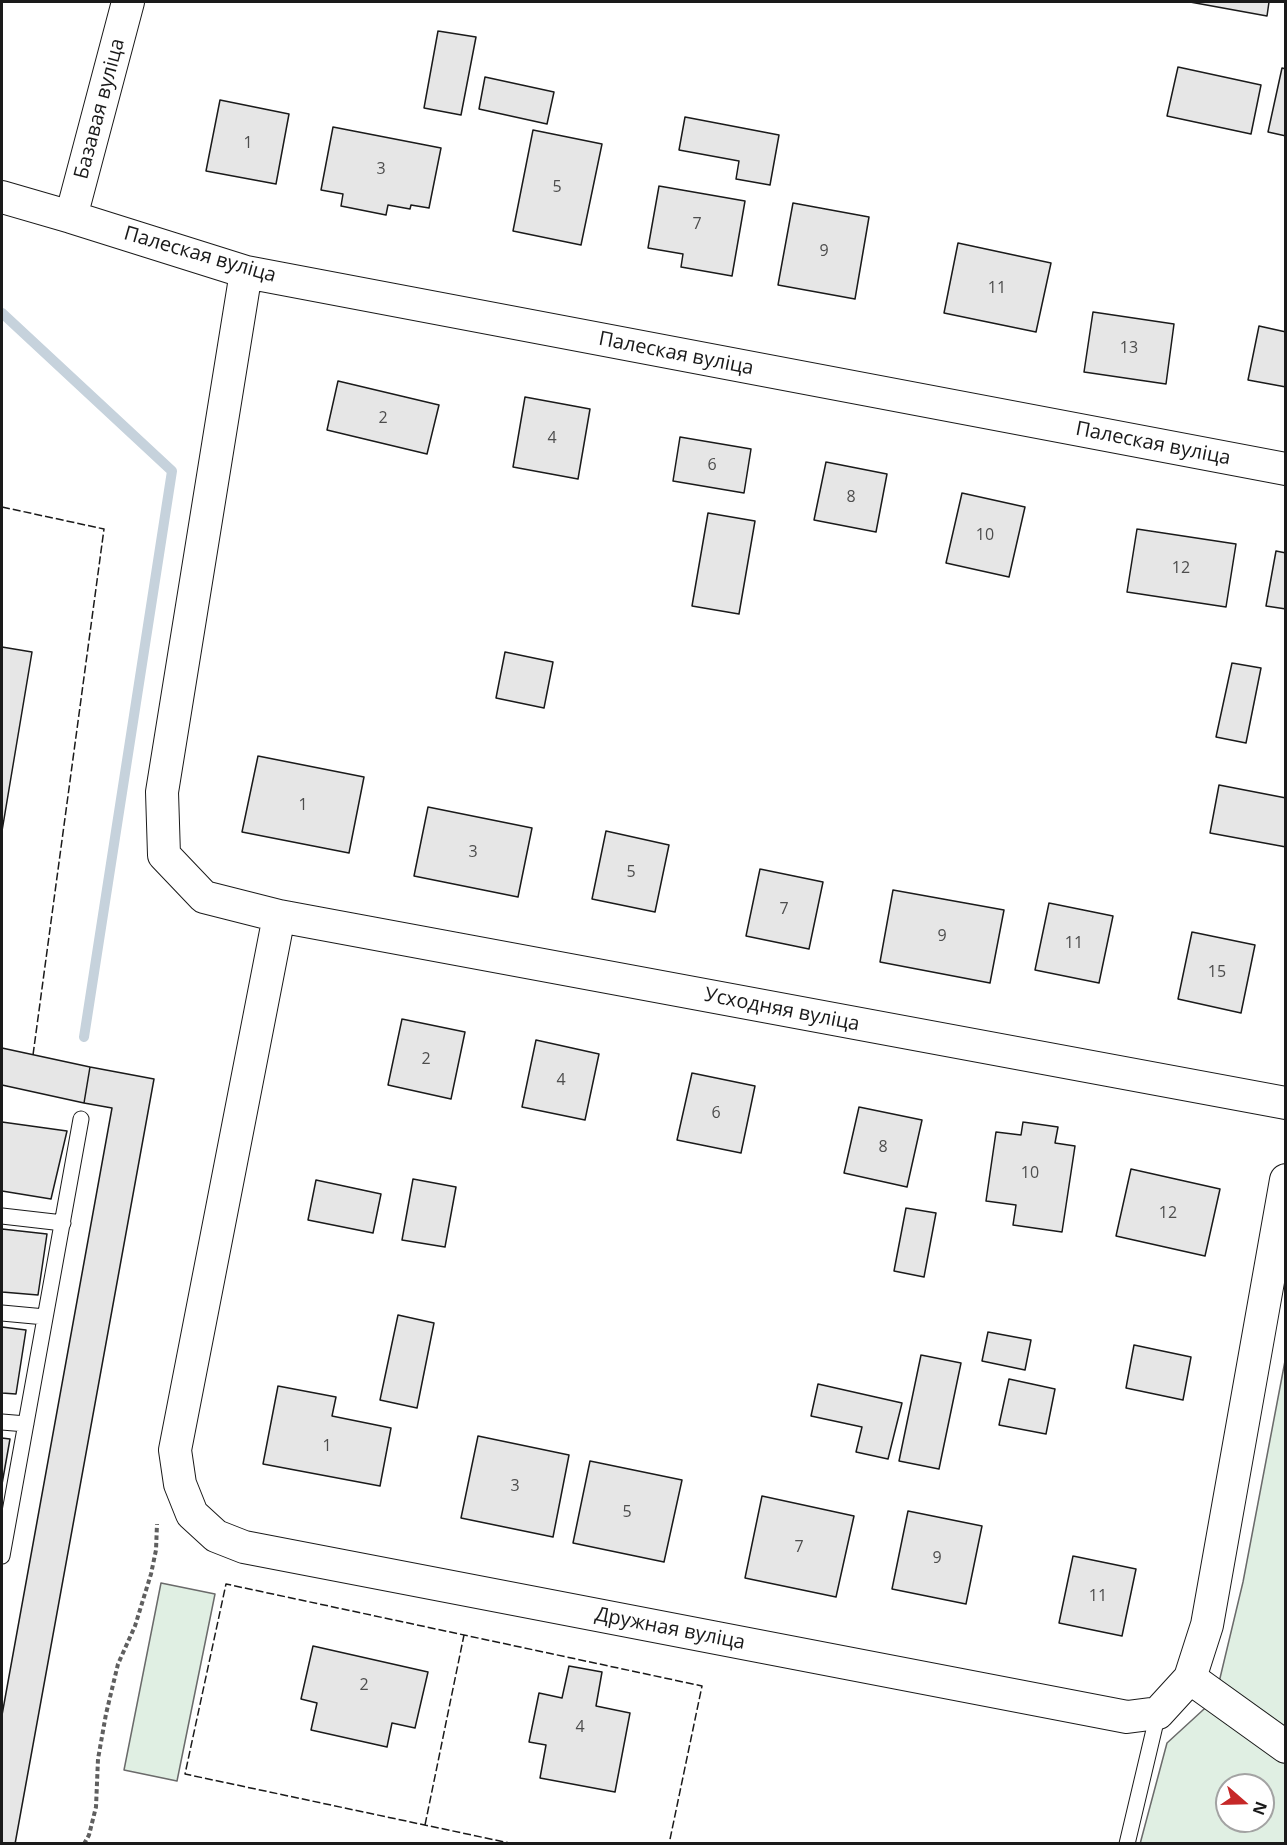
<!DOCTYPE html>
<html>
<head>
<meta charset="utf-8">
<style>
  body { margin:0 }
  #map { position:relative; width:1287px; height:1845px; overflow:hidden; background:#fff; font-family:"Open Sans",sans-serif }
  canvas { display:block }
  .frame { position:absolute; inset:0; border:3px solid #1a1a1a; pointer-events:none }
  .north { position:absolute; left:1215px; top:1773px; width:60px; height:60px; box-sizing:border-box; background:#fff; border:2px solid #a3a3a3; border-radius:50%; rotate:110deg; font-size:16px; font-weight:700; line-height:24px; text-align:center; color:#1a1a1a }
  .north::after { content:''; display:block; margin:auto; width:21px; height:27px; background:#c62828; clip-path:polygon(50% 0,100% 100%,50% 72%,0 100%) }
</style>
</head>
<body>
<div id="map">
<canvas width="1287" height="1845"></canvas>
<div class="frame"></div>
<div class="north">N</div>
</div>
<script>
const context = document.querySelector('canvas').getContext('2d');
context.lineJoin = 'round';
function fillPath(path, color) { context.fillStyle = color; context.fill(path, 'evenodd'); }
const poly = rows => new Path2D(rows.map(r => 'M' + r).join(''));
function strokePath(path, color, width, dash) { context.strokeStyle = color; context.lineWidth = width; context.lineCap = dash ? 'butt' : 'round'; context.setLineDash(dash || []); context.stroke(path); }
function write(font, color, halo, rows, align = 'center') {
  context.font = font + ' "Open Sans",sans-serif'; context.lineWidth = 4.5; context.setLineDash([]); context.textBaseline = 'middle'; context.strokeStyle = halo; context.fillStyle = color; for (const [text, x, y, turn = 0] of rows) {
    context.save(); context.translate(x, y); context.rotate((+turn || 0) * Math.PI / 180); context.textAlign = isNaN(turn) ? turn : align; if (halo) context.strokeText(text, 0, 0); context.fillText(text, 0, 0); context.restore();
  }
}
const green = poly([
  [1285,1361,1285,1843,1140,1844,1167,1743,1215,1699,1243,1582,1285,1361],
  [1227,1785,1263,1785,1263,1821,1227,1821,1227,1785],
  [161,1583,215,1594,177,1781,124,1770,161,1583]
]);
fillPath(green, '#e0efe3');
strokePath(green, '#6a6a6a', 1.5);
strokePath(poly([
  [2,313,172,471,84,1037]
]), '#c6d2dc', 10);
const building = poly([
  [1190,2,1269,2,1267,16,1190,2],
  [438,31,476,37,461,115,424,108,438,31],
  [1178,67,1261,85,1251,134,1167,116,1178,67],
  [1282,68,1286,69,1286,136,1268,132,1282,68],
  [485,77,554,92,547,124,479,109,485,77],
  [220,100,289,114,276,184,206,171,220,100],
  [685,117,779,135,770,185,736,179,739,161,679,150,685,117],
  [333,127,441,148,429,208,411,205,410,209,388,205,386,215,341,206,343,194,321,190,333,127],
  [533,130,602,144,581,245,513,231,533,130],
  [659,186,745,201,732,276,681,267,683,254,648,248,659,186],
  [793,203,869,217,855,299,778,285,793,203],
  [958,243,1051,263,1036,332,944,313,958,243],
  [1093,312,1174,324,1166,384,1084,372,1093,312],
  [1259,326,1286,332,1286,387,1248,380,1259,326],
  [338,381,439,405,427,454,327,430,338,381],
  [525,397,590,409,578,479,513,467,525,397],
  [680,437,751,449,744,493,673,481,680,437],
  [826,462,887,474,876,532,814,520,826,462],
  [962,493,1025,507,1009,577,946,563,962,493],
  [708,513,755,521,739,614,692,606,708,513],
  [1137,529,1236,544,1226,607,1127,592,1137,529],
  [1276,551,1286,553,1286,609,1266,606,1276,551],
  [2,647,32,652,2,831,2,647],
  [505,652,553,662,544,708,496,698,505,652],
  [1232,663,1261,668,1246,743,1216,737,1232,663],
  [258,756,364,777,349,853,242,832,258,756],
  [1219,785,1286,798,1286,847,1210,833,1219,785],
  [428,807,532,828,518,897,414,876,428,807],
  [606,831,669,845,655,912,592,899,606,831],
  [760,869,823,882,809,949,746,936,760,869],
  [893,890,1004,910,990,983,880,962,893,890],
  [1049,903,1113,916,1099,983,1035,970,1049,903],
  [1192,932,1255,945,1241,1013,1178,999,1192,932],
  [402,1019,465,1032,451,1099,388,1085,402,1019],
  [536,1040,599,1054,585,1120,522,1107,536,1040],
  [2,1048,90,1067,84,1103,2,1085,2,1048],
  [90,1067,154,1079,15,1844,2,1844,2,1715,112,1108,84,1103,90,1067],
  [692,1073,755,1086,741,1153,677,1140,692,1073],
  [859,1107,922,1120,907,1187,844,1173,859,1107],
  [2,1122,67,1131,51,1199,2,1191,2,1122],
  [1023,1122,1058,1127,1055,1143,1075,1146,1062,1232,1013,1225,1016,1205,986,1201,996,1132,1021,1135,1023,1122],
  [1131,1169,1220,1189,1205,1256,1116,1236,1131,1169],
  [413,1179,456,1187,445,1247,402,1240,413,1179],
  [316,1180,381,1194,373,1233,308,1220,316,1180],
  [906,1208,936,1213,924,1277,894,1271,906,1208],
  [2,1229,47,1234,38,1295,2,1292,2,1229],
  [398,1315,434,1323,417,1408,380,1400,398,1315],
  [2,1327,26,1330,16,1394,2,1393,2,1327],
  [988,1332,1031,1340,1025,1370,982,1361,988,1332],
  [1134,1345,1191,1357,1183,1400,1126,1388,1134,1345],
  [921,1355,961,1363,939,1469,899,1461,921,1355],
  [1009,1379,1055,1389,1046,1434,999,1425,1009,1379],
  [818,1384,902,1403,888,1459,856,1452,862,1427,811,1416,818,1384],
  [278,1386,336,1397,332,1416,391,1428,380,1486,263,1464,278,1386],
  [478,1436,569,1455,553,1537,461,1518,478,1436],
  [2,1438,10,1439,2,1484,2,1438],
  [590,1461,682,1480,664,1562,573,1543,590,1461],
  [762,1496,854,1516,836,1597,745,1578,762,1496],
  [908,1511,982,1526,966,1604,892,1589,908,1511],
  [1073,1556,1136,1569,1122,1636,1059,1623,1073,1556],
  [313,1646,428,1672,415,1728,392,1723,387,1747,311,1730,317,1703,301,1699,313,1646],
  [569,1666,602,1672,596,1706,630,1713,615,1792,540,1778,546,1745,529,1742,539,1693,562,1698,569,1666]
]);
fillPath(building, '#e6e6e6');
strokePath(building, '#1a1a1a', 1.5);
const service = poly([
  [2,1216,63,1223],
  [2,1313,45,1317],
  [2,1422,26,1424],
  [2,1556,81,1119],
  [1127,1844,1158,1713]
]);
const minor = poly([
  [2,197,71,217,246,272,1286,469],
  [71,217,128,2],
  [246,272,162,792,164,855,204,897,279,916,175,1450,180,1484,192,1514,216,1536,244,1547,1127,1717,1158,1713,1190,1678,1207,1625,1286,1180],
  [279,916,1286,1103],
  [1190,1678,1286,1747]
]);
strokePath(service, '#1a1a1a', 17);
strokePath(minor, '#1a1a1a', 34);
strokePath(poly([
  [84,1844,89,1835,96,1807,98,1759,106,1714,118,1664,135,1626,151,1574,156,1550,157,1524]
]), '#5f5f5f', 4, [4.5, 3]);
strokePath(service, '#fff', 15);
strokePath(minor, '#fff', 32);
strokePath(poly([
  [2,507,104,529,33,1055],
  [425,1825,464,1635],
  [514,1844,185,1774,226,1584,702,1686,669,1844]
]), '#1a1a1a', 1.5, [8, 3]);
write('16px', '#4d4d4d', null, [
  ["1",248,143],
  ["3",381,169],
  ["5",557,187],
  ["7",697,224],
  ["9",824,251],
  ["11",997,288],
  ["13",1129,348],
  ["2",383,418],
  ["4",552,438],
  ["6",712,465],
  ["8",851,497],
  ["10",985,535],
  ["12",1181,568],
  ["1",303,805],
  ["3",473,852],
  ["5",631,872],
  ["7",784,909],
  ["9",942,936],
  ["11",1074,943],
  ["15",1217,972],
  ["2",426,1059],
  ["4",561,1080],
  ["6",716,1113],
  ["8",883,1147],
  ["10",1030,1173],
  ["12",1168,1213],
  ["1",327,1446],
  ["3",515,1486],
  ["5",627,1512],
  ["7",799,1547],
  ["9",937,1558],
  ["11",1098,1596],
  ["2",364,1685],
  ["4",580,1727]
]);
write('20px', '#1a1a1a', '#fff', [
  ["Базавая вуліца",100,109,-75],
  ["Палеская вуліца",200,255,16],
  ["Палеская вуліца",676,354,11],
  ["Палеская вуліца",1153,444,11],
  ["Усходняя вуліца",782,1010,11],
  ["Дружная вуліца",670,1629,11]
]);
</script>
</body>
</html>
